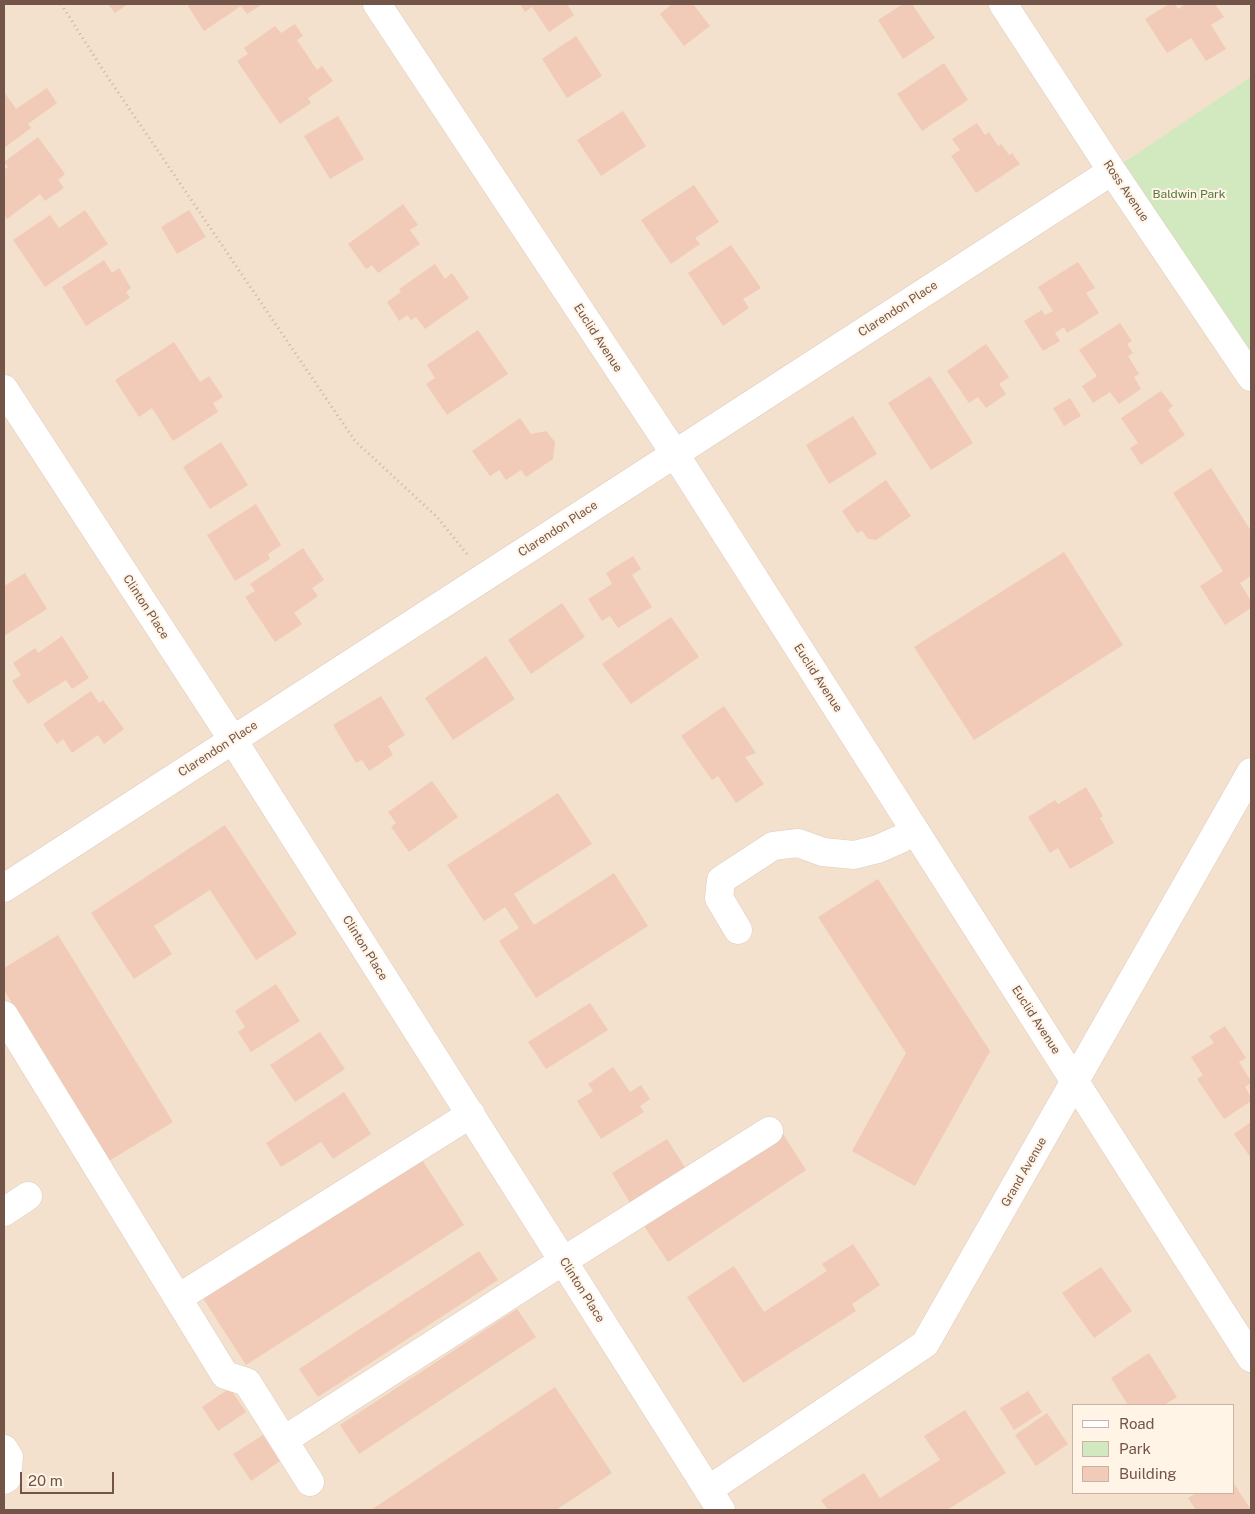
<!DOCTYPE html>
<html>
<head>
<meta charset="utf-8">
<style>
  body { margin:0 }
  #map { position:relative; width:1255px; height:1514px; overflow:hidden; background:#fcefe0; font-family:"Public Sans",sans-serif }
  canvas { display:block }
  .frame { position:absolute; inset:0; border:5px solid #725548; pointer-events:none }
  .legend { position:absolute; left:1072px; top:1404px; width:162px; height:90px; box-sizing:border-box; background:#fff4e6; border:1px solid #c7b4a7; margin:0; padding:6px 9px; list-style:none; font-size:15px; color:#725548 }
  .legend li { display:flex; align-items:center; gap:10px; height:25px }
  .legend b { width:25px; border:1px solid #c7b4a7 }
  .scale { position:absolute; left:20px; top:1472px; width:94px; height:22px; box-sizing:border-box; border:2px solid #725548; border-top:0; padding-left:6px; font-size:15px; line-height:18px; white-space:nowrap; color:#725548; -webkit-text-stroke:4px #fff4e6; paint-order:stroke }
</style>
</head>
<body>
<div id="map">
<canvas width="1255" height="1514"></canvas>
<div class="frame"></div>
<ul class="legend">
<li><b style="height:6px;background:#fff"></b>Road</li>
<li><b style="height:14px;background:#d2e9bf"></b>Park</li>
<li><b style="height:14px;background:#f1cbb8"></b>Building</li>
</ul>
<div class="scale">20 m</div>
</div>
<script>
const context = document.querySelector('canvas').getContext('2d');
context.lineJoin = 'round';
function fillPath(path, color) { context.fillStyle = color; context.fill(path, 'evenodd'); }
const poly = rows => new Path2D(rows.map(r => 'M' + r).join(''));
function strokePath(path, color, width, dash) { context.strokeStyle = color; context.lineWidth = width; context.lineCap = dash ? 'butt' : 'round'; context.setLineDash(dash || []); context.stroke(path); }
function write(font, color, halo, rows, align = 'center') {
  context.font = font + ' "Public Sans",sans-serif'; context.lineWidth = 4; context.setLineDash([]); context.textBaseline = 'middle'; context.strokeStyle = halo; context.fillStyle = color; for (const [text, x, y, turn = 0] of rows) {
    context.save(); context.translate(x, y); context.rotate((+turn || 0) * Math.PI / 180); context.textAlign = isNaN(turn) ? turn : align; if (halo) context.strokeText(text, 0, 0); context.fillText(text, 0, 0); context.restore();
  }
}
fillPath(poly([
  [4,4,1251,4,1251,1510,4,1510],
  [1074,1405,1234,1405,1234,1493,1074,1493]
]), '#f3e1ce');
fillPath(poly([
  [1251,77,1251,386,1102,177]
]), '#d2e9bf');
fillPath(poly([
  [108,4,128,4,115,13],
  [191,4,263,4,247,14,241,6,204,31,188,6],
  [520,4,567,4,574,15,549,32,532,7,525,12],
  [672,4,693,4,710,26,684,46,660,14],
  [903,4,912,4,935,38,903,59,878,20],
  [1169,4,1175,4,1178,9,1186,4,1215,4,1224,17,1211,25,1226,49,1206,61,1191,38,1167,53,1145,19],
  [295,24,303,36,297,40,317,70,322,66,333,81,308,98,311,103,280,124,237,61,248,54,244,48,275,26,281,33],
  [576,36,602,76,567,98,542,59],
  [944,63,968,100,922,131,897,94],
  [47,88,57,103,28,124,31,128,4,148,4,92,16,109],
  [623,111,646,146,601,176,577,140],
  [338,116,364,159,330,179,304,136],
  [977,123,985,135,989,132,998,146,1001,144,1009,155,1012,153,1020,164,976,193,951,156,960,150,952,139],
  [38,137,65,174,58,180,64,188,45,201,40,194,7,219,4,215,4,170,8,167,4,162],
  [694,185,719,222,695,238,700,244,671,264,641,220],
  [403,204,418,225,410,230,420,244,378,273,372,265,366,269,348,244],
  [85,210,108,244,45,287,13,240,50,215,59,228],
  [189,210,206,237,177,254,161,227],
  [731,245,761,288,743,299,749,308,723,326,688,273],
  [104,260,112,273,119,268,131,288,126,292,130,298,86,326,62,287],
  [1078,262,1095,288,1086,293,1099,313,1067,333,1064,327,1055,333,1060,341,1043,351,1024,321,1042,310,1045,315,1053,311,1038,287],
  [435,264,445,279,452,273,469,298,425,329,416,317,411,320,407,315,399,321,387,302,401,292,399,289],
  [1120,323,1132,341,1127,344,1133,353,1128,356,1139,374,1134,377,1141,389,1119,404,1110,392,1093,403,1082,386,1097,376,1079,350],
  [478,330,508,374,447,415,426,384,435,378,427,365],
  [174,342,200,382,209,376,223,397,213,403,218,412,173,441,152,408,139,417,115,380],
  [986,344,1009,377,999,384,1006,394,986,408,978,397,969,403,947,371],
  [930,376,973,443,931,470,888,403],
  [1161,391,1173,406,1168,410,1185,435,1141,465,1130,448,1138,443,1121,418],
  [1070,398,1081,416,1064,426,1053,408],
  [853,416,877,454,829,484,806,445],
  [520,418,531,434,546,431,555,442,553,459,526,477,521,470,506,480,499,470,490,476,472,451],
  [221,442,248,485,210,509,183,467],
  [1211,468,1251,531,1251,576,1240,583,1251,601,1251,608,1225,625,1200,586,1223,571,1173,493],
  [886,480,911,516,876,540,868,539,862,531,857,533,842,511],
  [256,504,281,545,268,554,270,559,235,581,207,535],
  [303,548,324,580,312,588,318,596,294,613,302,624,275,642,245,597,255,591,250,584],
  [1064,552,1123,645,974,740,914,647],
  [633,556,641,569,632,575,652,607,618,628,610,616,602,621,588,599,612,584,606,573],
  [25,573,47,609,4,636,4,586],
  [562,603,585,637,531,674,508,640],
  [671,617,699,657,631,704,602,664],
  [62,636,89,678,72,689,66,680,28,704,12,681,21,675,13,663,35,648,38,653],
  [486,656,515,699,453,740,425,698],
  [91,691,99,703,103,700,124,729,104,744,98,735,72,753,63,739,57,744,43,724],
  [381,696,405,735,388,746,393,755,369,771,362,760,356,763,333,725],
  [724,706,756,753,745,757,764,784,736,803,718,776,712,780,681,736],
  [432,781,458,817,409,852,391,827,396,823,388,812],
  [1086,787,1103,816,1100,818,1114,843,1070,869,1058,848,1050,853,1028,817,1055,800,1058,804],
  [558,793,592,844,514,894,534,925,614,873,648,926,536,998,499,941,519,928,505,907,484,921,447,865],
  [225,825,297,934,256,960,210,890,154,926,172,954,134,979,91,913],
  [878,879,990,1051,915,1186,852,1151,906,1053,818,917],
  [58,935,173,1122,109,1161,4,990,4,968],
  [276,984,300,1021,251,1052,238,1032,245,1027,235,1011],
  [590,1003,608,1030,546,1069,528,1042],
  [1225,1026,1246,1058,1239,1062,1251,1081,1251,1083,1245,1087,1251,1097,1251,1101,1224,1119,1197,1079,1203,1075,1191,1057,1214,1043,1209,1036],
  [320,1032,345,1069,295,1102,270,1065],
  [613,1067,630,1092,641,1085,650,1099,640,1106,644,1112,601,1139,577,1101,593,1091,588,1084],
  [344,1092,371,1134,333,1159,321,1142,281,1167,266,1143],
  [1251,1122,1251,1158,1234,1134],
  [783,1134,806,1170,668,1262,644,1226],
  [667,1139,686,1169,630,1203,612,1173],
  [419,1155,464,1225,246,1365,201,1295],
  [853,1244,880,1285,852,1304,856,1311,743,1383,687,1297,734,1266,764,1312,827,1271,822,1264],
  [479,1251,498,1280,318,1397,299,1369],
  [1101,1267,1132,1311,1094,1338,1062,1293],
  [517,1309,536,1337,359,1454,340,1425],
  [1149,1353,1177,1397,1164,1405,1128,1405,1111,1378],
  [555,1387,612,1473,556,1510,371,1510],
  [230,1388,246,1412,218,1431,202,1407],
  [1028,1391,1042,1412,1014,1430,1000,1408],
  [965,1410,1006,1473,947,1510,828,1510,821,1500,864,1473,880,1498,940,1460,924,1436],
  [1047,1413,1068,1444,1036,1466,1015,1435],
  [263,1435,280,1461,251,1481,233,1454],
  [1234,1484,1251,1510,1196,1510,1188,1498,1196,1493,1234,1493]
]), '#f1cbb8');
const minor = poly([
  [377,4,675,454,1251,1358],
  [1003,4,1112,171,1251,377],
  [4,389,233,740,721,1510],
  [4,888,1112,171],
  [738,930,719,898,721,880,773,846,798,843,823,852,854,855,878,849,916,832],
  [4,1015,225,1375,247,1382,310,1482],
  [4,1212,28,1196],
  [178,1298,471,1114],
  [284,1440,563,1261,769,1131],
  [4,1449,9,1457,7,1478,4,1480],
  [708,1490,925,1344,1251,772]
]);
strokePath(minor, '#e0cbbc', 29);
strokePath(poly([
  [61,4,105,73,355,441,437,517,467,554]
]), '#d5af9b', 3, [1, 4]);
strokePath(minor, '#fff', 28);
write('12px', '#725548', '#fff4e6', [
  ["Ross Avenue",1126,191,56],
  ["Clarendon Place",898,309,-33],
  ["Euclid Avenue",598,338,57],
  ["Clarendon Place",558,529,-33],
  ["Clinton Place",146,607,57],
  ["Euclid Avenue",818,678,57],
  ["Clarendon Place",218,749,-33],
  ["Clinton Place",365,948,58],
  ["Euclid Avenue",1036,1020,57],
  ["Grand Avenue",1024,1172,-60],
  ["Clinton Place",582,1290,58]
]);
write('12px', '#547840', '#fff4e6', [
  ["Baldwin Park",1189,194]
]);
</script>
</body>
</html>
